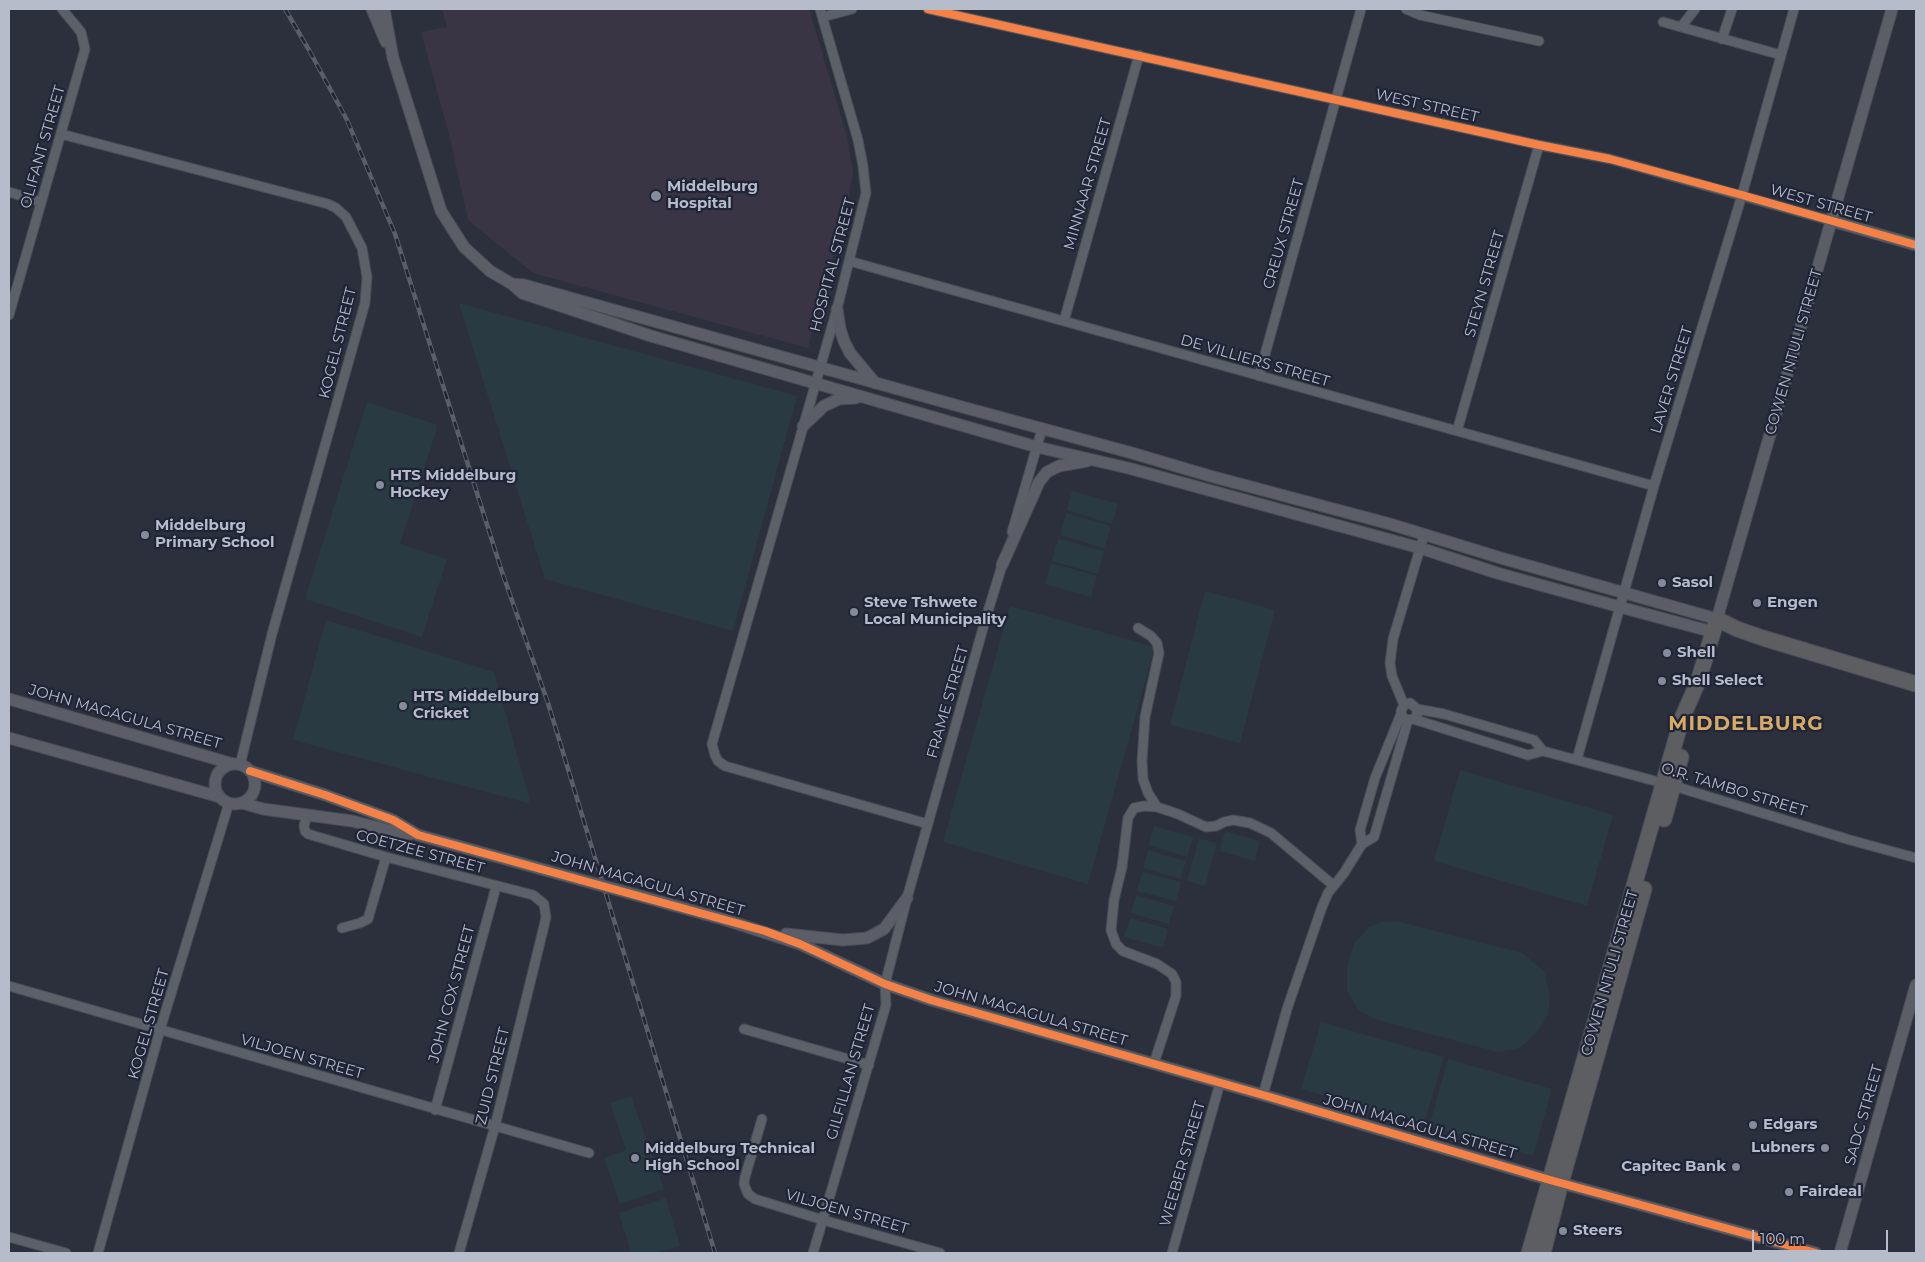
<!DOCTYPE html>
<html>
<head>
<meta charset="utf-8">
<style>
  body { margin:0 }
  #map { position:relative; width:1925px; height:1262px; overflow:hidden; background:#2c303c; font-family:Montserrat,sans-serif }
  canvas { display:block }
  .frame { position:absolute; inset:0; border:10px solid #b7bccb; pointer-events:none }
  .scale { position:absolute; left:1752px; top:1230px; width:136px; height:22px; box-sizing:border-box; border:2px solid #b7bccb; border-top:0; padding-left:6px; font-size:15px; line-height:18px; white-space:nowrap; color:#b7bccb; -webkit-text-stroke:4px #1f2537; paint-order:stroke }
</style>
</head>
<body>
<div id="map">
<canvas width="1925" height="1262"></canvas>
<div class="frame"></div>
<div class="scale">100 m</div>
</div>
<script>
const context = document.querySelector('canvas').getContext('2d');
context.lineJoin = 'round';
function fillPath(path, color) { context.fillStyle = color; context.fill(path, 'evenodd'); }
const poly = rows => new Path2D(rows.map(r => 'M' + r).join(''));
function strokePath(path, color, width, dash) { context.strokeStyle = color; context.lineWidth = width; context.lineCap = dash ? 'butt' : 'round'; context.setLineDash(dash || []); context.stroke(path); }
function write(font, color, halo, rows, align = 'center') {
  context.font = font + ' Montserrat,sans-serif'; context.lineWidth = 4.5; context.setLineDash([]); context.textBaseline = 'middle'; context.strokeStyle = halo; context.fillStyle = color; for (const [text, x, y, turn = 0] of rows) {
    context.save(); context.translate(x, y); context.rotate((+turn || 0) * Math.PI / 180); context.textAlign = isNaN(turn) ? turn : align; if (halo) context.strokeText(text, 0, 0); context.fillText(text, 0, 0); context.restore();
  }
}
fillPath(poly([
  [442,9,809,9,847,136,853,172,843,229,828,270,808,348,533,273,468,220,450,138,421,32,447,27]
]), '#393544');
fillPath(poly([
  [459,303,797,396,733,631,545,579],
  [367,402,438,425,400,544,447,559,422,637,305,599],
  [1072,491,1118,504,1112,524,1067,510],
  [1066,513,1111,526,1105,548,1060,535],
  [1058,539,1104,551,1098,574,1052,561],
  [1051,563,1097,576,1091,597,1045,584],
  [1205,591,1275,610,1240,743,1170,725],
  [1010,606,1155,647,1088,884,943,842],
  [326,620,494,672,531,804,293,740],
  [1460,770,1613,815,1587,906,1434,861],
  [1154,826,1193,837,1187,857,1149,845],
  [1225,831,1260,841,1255,861,1220,851],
  [1199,838,1217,843,1205,886,1187,881],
  [1148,850,1186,861,1181,879,1143,868],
  [1142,872,1181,882,1176,901,1137,891],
  [1136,895,1174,906,1169,924,1131,913],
  [1130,918,1168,929,1163,948,1124,937],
  [1396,921,1522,953,1544,971,1550,996,1548,1015,1537,1032,1520,1048,1498,1052,1377,1020,1358,1010,1347,990,1347,967,1354,944,1369,927,1382,922],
  [1321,1022,1444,1057,1424,1124,1301,1089],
  [1448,1059,1552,1089,1533,1156,1429,1126],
  [631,1096,664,1189,620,1204,604,1158,626,1150,610,1103],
  [666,1198,680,1246,656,1253,631,1253,619,1213]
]), '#293a42');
const street = poly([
  [820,9,858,140,863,166,866,193,837,309,712,744,715,755,718,761,725,766,928,824],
  [928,9,1539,145,1610,159,1832,221],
  [1406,9,1420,15,1539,41],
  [823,17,852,9],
  [1663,22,1781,55],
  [1681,27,1695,9],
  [1722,39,1732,9],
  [61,134,328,204,336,208,346,217,362,248,367,277,365,303,272,634,240,765],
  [9,192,41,202],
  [849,261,1654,486],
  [9,315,85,49,81,32,62,9],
  [1064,321,1139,55],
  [1259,376,1361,9],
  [1457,431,1539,145],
  [1012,532,1042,429],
  [1138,628,1151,636,1157,643,1159,653,1145,717,1142,761,1143,779,1148,793,1157,807],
  [1404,705,1392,676,1390,663,1393,639,1424,535],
  [1417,709,1444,714,1534,740,1543,751],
  [1413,719,1528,755,1543,751,1674,786,1850,840,1916,858],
  [1577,759,1654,486,1742,195,1794,9],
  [307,815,304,826,305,831,308,834,386,857,533,895,544,904,546,917,544,926,495,1126,459,1253],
  [1362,844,1374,837,1408,720,1413,719,1417,716,1417,709,1410,703,1404,705,1401,711,1402,717,1408,720],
  [342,928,360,923,368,919,386,857],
  [9,986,589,1153],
  [744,1029,869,1065],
  [1154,1063,1176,996,1176,982,1172,974,1157,964,1123,951,1116,944,1111,930,1114,900,1122,867,1128,818,1134,808,1144,806,1157,807,1178,814,1206,827,1216,826,1224,822,1233,820,1250,823,1271,833,1333,885],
  [1263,1095,1287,1009,1322,907,1328,893,1344,873,1362,844,1360,830,1375,778,1401,714],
  [435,1110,496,887],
  [762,1119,745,1177,744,1184,748,1194,755,1199,823,1220,940,1253],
  [9,1237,66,1253],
  [98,1253,160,1030,229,803],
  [813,1253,886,1005,885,984,907,898,985,621,1004,559],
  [1172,1253,1220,1083]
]);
const secondary = poly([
  [372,9,386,42],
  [384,9,393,58,441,211,464,247,490,271,512,284,522,293,651,336,1037,447,1128,468,1420,548,1497,573,1620,607,1713,632],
  [1832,221,1916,245],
  [512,284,524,285,966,408,1132,453,1210,476,1390,524,1501,558,1717,619,1892,9],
  [837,309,840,329,844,341,850,353,875,383],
  [803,426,824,406,839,399,856,398],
  [1002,565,1039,482,1047,472,1059,466,1087,461],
  [9,699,233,764],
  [9,738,220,797],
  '215 784a20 20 0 1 1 40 0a20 20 0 1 1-40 0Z',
  [250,771,325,795,393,820,418,835,581,880],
  [242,803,263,809,352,821,391,831,411,834],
  [629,893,726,920,800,944,885,984,931,1000,1263,1095,1550,1180,1816,1253],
  [786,934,843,940,867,938,884,929,907,898],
  [1840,1253,1916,985]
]);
const highway = poly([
  [1664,819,1681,757],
  [1529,1253,1682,718,1698,682,1717,619,1737,629,1763,638,1916,684],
  [1543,1253,1561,1183,1644,889]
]);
strokePath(street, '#484c55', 11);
strokePath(secondary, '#484c55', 13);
strokePath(highway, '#494c57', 17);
strokePath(street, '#5c6069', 9);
strokePath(secondary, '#5b5e67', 11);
strokePath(highway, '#5c5e62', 15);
const rail = poly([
  [285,9,309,50,347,120,395,234,502,572,548,703,715,1253]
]);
strokePath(rail, '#5b5e67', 4.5);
strokePath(rail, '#1f2537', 2.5, [8]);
const secondaryBridge = poly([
  [581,880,629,893]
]);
strokePath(secondaryBridge, '#484c55', 13, []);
strokePath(secondaryBridge, '#5b5e67', 11);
strokePath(poly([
  [928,9,1539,145,1610,159,1742,195,1916,245],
  [250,771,325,795,393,820,418,835,765,931,800,944,885,984,931,1000,1263,1095,1550,1180,1816,1253]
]), '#f48246', 8);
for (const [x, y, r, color] of [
  [656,196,6,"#868b99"],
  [380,485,5,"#868b99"],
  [145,535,5,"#868b99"],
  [1662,583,5,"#868b99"],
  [1757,603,5,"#868b99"],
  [854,612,5,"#868b99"],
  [1667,653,5,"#868b99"],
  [1662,681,5,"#868b99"],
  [403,706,5,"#868b99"],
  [1753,1125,5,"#868b99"],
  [1825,1148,5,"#868b99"],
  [635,1158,5,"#868b99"],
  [1736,1167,5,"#868b99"],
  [1789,1192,5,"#868b99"],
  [1563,1231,5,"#868b99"]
]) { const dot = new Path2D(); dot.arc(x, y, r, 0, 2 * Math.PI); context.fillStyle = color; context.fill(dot); strokePath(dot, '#1f2537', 2); }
write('15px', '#b7bccb', '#1f2537', [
  ["WEST STREET",1427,106,13],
  ["OLIFANT STREET",43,147,-74],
  ["MINNAAR STREET",1088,184,-74],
  ["WEST STREET",1821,204,16],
  ["CREUX STREET",1284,234,-74],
  ["HOSPITAL STREET",833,265,-75],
  ["STEYN STREET",1485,284,-74],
  ["KOGEL STREET",338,343,-76],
  ["COWEN NTULI STREET",1794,352,-74],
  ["DE VILLIERS STREET",1255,361,16],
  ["LAVER STREET",1672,380,-73],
  ["FRAME STREET",948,702,-74],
  ["JOHN MAGAGULA STREET",125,717,16],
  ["O.R. TAMBO STREET",1734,790,17],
  ["COETZEE STREET",420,852,15],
  ["JOHN MAGAGULA STREET",648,884,16],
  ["COWEN NTULI STREET",1610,973,-74],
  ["JOHN COX STREET",452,994,-75],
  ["JOHN MAGAGULA STREET",1031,1014,16],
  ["KOGEL STREET",149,1024,-74],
  ["VILJOEN STREET",302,1057,16],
  ["GILFILLAN STREET",851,1072,-74],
  ["ZUID STREET",493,1076,-76],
  ["SADC STREET",1864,1115,-74],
  ["JOHN MAGAGULA STREET",1420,1127,16],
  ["WEEBER STREET",1183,1164,-74],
  ["VILJOEN STREET",847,1212,16]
]);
write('bold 15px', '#b7bccb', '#1f2537', [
  ["Middelburg",667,187],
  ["Hospital",667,204],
  ["HTS Middelburg",390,476],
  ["Hockey",390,493],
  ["Middelburg",155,526],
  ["Primary School",155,543],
  ["Sasol",1672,583],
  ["Steve Tshwete",864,603],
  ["Local Municipality",864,620],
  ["Engen",1767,603],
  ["Shell",1677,653],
  ["Shell Select",1672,681],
  ["HTS Middelburg",413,697],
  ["Cricket",413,714],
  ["Edgars",1763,1125],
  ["Lubners",1815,1148,"right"],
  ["Middelburg Technical",645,1149],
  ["High School",645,1166],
  ["Capitec Bank",1726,1167,"right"],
  ["Fairdeal",1799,1192],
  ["Steers",1573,1231]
], 'left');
context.letterSpacing = '1px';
write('bold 20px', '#d7aa66', '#1f2537', [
  ["MIDDELBURG",1746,724]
]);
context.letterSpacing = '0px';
</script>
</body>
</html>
